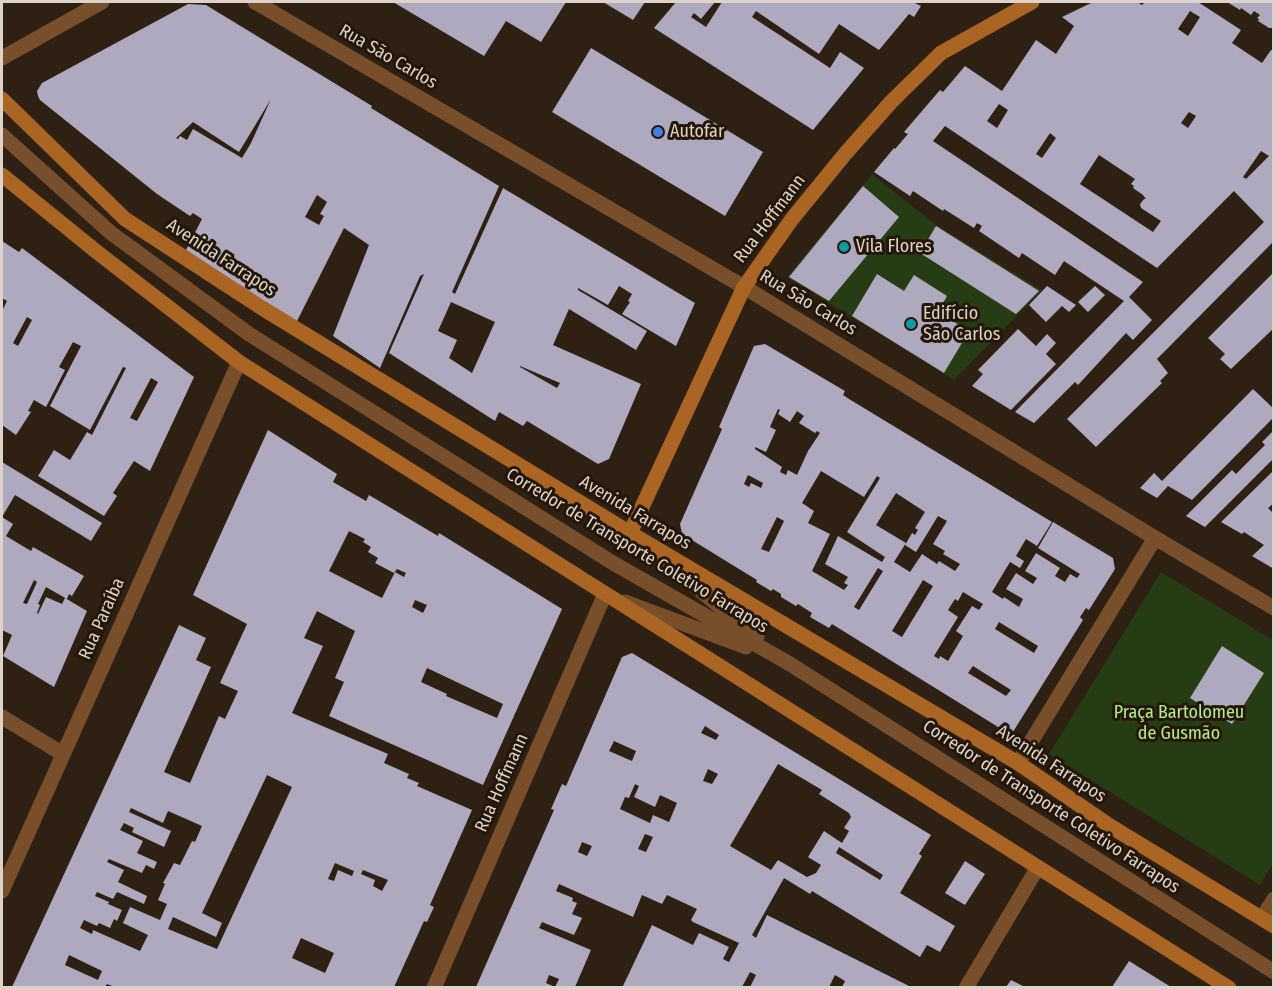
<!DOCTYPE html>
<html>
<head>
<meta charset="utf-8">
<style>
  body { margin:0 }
  #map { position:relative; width:1275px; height:989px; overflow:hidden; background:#2e2013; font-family:"Fira Sans Condensed",sans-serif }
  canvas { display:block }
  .frame { position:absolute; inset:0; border:3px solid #ddd3ca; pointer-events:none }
</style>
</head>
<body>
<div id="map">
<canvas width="1275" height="989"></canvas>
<div class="frame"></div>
</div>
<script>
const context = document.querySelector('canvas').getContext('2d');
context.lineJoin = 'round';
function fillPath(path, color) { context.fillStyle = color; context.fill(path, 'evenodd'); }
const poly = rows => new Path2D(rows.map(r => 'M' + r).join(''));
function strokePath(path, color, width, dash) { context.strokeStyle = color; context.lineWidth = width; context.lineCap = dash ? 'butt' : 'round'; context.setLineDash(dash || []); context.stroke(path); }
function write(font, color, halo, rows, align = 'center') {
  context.font = font + ' "Fira Sans Condensed",sans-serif'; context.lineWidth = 6; context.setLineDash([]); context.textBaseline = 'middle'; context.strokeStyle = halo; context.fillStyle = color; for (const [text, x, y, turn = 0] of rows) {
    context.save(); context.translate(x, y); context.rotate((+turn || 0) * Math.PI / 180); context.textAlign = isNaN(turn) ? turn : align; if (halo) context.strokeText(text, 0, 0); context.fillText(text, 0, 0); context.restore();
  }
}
fillPath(poly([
  [872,174,936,225,1042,290,954,380,787,277],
  [1161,572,1273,640,1273,863,1260,885,1049,754]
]), '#263c14');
fillPath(poly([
  [393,2,566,2,541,42,506,21,484,56],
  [603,2,645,2,633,20],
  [676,2,715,2,701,19,694,13,691,17,706,27,722,2,913,2,921,6,914,17,909,14,879,50,839,24,819,54,756,11,752,17,830,68,840,52,864,68,813,130,654,28],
  [1093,2,1137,2,1142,5,1145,2,1198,2,1241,30,1232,43,1262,63,1271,50,1274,51,1274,241,1157,359,1168,373,1160,381,1162,383,1096,447,1067,419,1264,222,1234,191,1157,268,945,126,933,141,1143,282,1129,297,1152,320,1133,340,1126,333,1078,385,1075,382,1034,423,1015,412,1124,301,1064,261,1055,275,1022,253,1019,258,979,231,982,226,977,223,974,228,944,209,943,211,913,191,910,196,874,172,894,148,895,149,908,134,904,132,940,90,943,92,965,66,1002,91,1036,40,1056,54,1074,26,1062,17],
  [1190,11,1200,17,1188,36,1178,29],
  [999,104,1008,110,997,128,987,121],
  [1189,112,1196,116,1188,128,1181,123],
  [1050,133,1056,138,1042,158,1036,154],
  [1261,151,1269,156,1246,179,1243,177],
  [1099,155,1135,179,1131,184,1134,186,1133,188,1143,195,1146,199,1144,199,1140,204,1141,208,1161,221,1153,232,1080,184],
  [1227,2,1274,2,1274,25,1272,28,1269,28,1258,21,1259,19,1257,18,1260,15,1254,11,1251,15,1241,8,1240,10],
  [188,4,206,5,372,106,371,108,499,186,452,292,455,294,503,188,695,303,676,346,622,314,630,302,628,301,632,294,619,286,608,305,578,288,578,290,647,331,636,350,569,309,553,345,641,384,609,459,598,464,527,421,523,426,499,412,495,421,389,353,424,274,420,276,380,368,333,336,369,245,344,228,296,323,186,250,202,219,193,213,190,216,157,194,40,100,38,96,37,91,42,83],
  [271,99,251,143,242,158,193,129,187,140,180,136,178,139,176,138,193,122,239,152],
  [317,195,327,202,320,214,324,216,319,225,305,217],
  [451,302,495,322,472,373,449,358,457,340,438,331],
  [520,366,560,383,557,388,520,367],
  [591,48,763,152,725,216,552,112],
  [863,186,899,217,829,301,789,277],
  [936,226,1039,291,1016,314,920,253],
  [2,241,19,252,22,248,194,377,150,471,134,461,113,493,117,496,104,516,38,476,54,450,70,460,87,432,92,435,126,368,123,367,90,430,50,406,81,346,73,342,59,367,65,370,46,407,34,400,28,411,31,412,16,435,2,425,2,311,7,301,2,298],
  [27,317,32,320,18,346,13,343],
  [151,378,158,382,137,421,130,418],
  [1274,272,1274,328,1231,369,1220,359,1225,354,1208,338],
  [877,274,904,291,914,275,947,296,938,312,969,331,944,373,852,316],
  [1047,286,1076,305,1069,312,1062,306,1046,322,1029,305],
  [1095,286,1105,295,1088,312,1078,302],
  [1018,329,1036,346,1047,334,1056,343,1046,354,1056,364,1011,410,972,386,983,374,978,370],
  [765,344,845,391,843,395,849,399,1052,522,1037,546,1026,539,1016,556,1024,561,1020,568,1010,562,992,592,1003,599,1004,597,1019,607,1023,599,1006,589,1016,573,1033,584,1037,578,1025,571,1036,553,1060,568,1055,576,1065,582,1070,574,1077,578,1080,574,1038,548,1053,522,1113,558,1115,569,1089,610,1086,608,1080,617,1083,620,1011,735,840,629,832,624,829,628,810,617,812,613,798,604,796,606,781,597,781,594,773,589,771,591,756,582,757,580,682,534,680,524,722,429,719,427,754,346],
  [778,409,780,410,778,414,790,422,797,411,804,416,799,423,815,433,817,431,820,433,808,451,797,475,788,470,786,475,780,472,782,467,755,449,755,447,766,452,776,430,770,427],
  [821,471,864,497,877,476,880,478,847,532,885,557,882,562,838,536,825,564,848,577,844,583,848,585,844,590,812,571,830,534,808,523,814,511,802,503],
  [748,475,763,483,761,488,751,483,749,487,744,484],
  [896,493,925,512,915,528,918,530,915,535,912,533,905,545,916,552,938,516,947,521,933,544,945,551,943,554,960,564,955,571,939,561,937,564,922,554,910,572,894,562,906,543,876,525],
  [777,517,784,521,769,552,761,549],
  [878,568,883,571,859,610,854,607],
  [923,580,933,586,902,637,892,631],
  [963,592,983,604,979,610,972,606,956,631,963,636,948,661,940,656,939,659,934,656,958,617,948,610,955,599,958,601],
  [999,622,1038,646,1034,653,995,629],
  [973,666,1011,690,1006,696,968,673],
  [1253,389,1274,409,1274,417,1192,500,1168,486,1157,498,1140,488,1154,473,1162,481],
  [268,430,337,474,333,482,366,501,369,495,438,536,439,533,562,609,483,785,329,716,344,682,335,678,355,631,317,611,304,638,323,646,292,713,388,754,384,763,409,774,407,778,419,783,417,786,472,810,430,905,434,907,427,922,424,921,394,987,115,987,107,984,105,987,12,987,179,625,206,638,196,660,211,667,164,772,190,783,219,716,225,719,238,691,220,683,247,624,193,595],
  [349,531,365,539,363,542,371,547,368,552,378,558,375,563,394,573,397,569,406,573,404,577,395,572,382,598,329,571],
  [415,600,427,605,423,613,412,607],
  [427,668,503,704,497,718,446,696,447,694,421,682],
  [267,775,292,787,217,949,168,929,173,917,216,937,222,923,202,913],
  [131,808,163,823,168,811,202,826,195,842,192,841,180,865,174,863,163,883,165,884,158,900,167,904,160,920,130,907,123,923,148,935,140,951,93,930,92,934,80,928,84,920,97,926,99,923,110,928,114,919,117,921,122,910,108,904,109,902,95,896,97,892,113,899,117,892,144,904,147,896,118,882,124,870,107,862,109,859,142,873,146,865,154,869,157,862,137,853,143,841,120,830,124,823,134,828,132,832,164,847,171,831,129,812],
  [335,863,354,871,352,876,338,870,334,881,328,879],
  [363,870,388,880,382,891,373,886,375,880,361,874],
  [301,938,334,953,325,973,292,958],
  [69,955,102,971,98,980,65,965],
  [1272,432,1274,433,1274,458,1205,527,1186,516,1232,470,1236,474,1265,445,1262,442],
  [2,462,102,523,91,541,15,495,2,517,13,524,6,536,31,551,33,547,84,576,72,596,69,594,67,599,46,587,38,604,40,605,37,613,38,614,46,597,62,604,65,598,87,611,54,687,3,656,12,635,2,630],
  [34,580,37,582,27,604,23,603],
  [1274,470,1274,503,1268,508,1274,514,1274,569,1252,556,1264,545,1244,532,1242,534,1221,522],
  [1222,646,1264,673,1232,724,1190,698],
  [632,653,931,835,919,854,922,856,900,893,955,926,940,952,927,945,920,957,812,891,810,894,784,878,752,935,756,938,767,915,911,987,842,987,845,981,835,975,829,987,750,987,756,975,750,972,742,987,626,987,623,986,652,925,693,945,699,933,729,947,723,959,729,962,739,943,693,922,691,920,697,909,667,895,662,904,642,895,633,917,559,884,556,891,573,898,572,901,577,903,572,914,582,918,574,935,542,922,539,928,591,950,575,987,476,987,554,810,551,809,562,784,566,786,622,657],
  [705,726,719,735,716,740,701,733],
  [614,741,636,751,632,761,609,751],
  [778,764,822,790,819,794,849,813,851,817,844,828,849,831,842,843,824,831,808,857,821,865,816,873,807,877,778,860,771,870,730,846],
  [708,769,718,774,712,784,703,781],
  [635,784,639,786,634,797,655,807,660,795,677,803,669,822,653,815,650,823,620,809,625,797,629,798],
  [645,834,653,837,646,852,638,849],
  [582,842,592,846,587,856,578,852],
  [839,847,883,875,880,880,836,853],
  [549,975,559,979,555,987,546,983],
  [965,861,985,874,965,905,945,893],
  [1129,961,1171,987,1112,987],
  [1011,980,1025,987,1006,987]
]), '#afa9bf');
strokePath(poly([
  [2,135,111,233,249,334,613,563,790,664,1274,972],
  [653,552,757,637],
  [625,602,746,647]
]), '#794e2a', 15);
strokePath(poly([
  [255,2,744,287,1155,538,1274,608],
  [2,58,102,2],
  [2,717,63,754],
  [1018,763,1155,538],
  [2,891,239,362],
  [1262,918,1274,899],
  [434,988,605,594],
  [966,988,1038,867]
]), '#794e2a', 15);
strokePath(poly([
  [2,99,125,219,262,308,630,533,1018,763,1110,826,1274,926],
  [2,175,97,252,239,362,1229,988],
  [630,533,744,287,792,219,845,154,891,102,941,53,1032,2]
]), '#aa6424', 15);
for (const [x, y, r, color] of [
  [658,132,6,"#3f7fe0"],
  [844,247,6,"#0f9aa8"],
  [911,324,6,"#0f9aa8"]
]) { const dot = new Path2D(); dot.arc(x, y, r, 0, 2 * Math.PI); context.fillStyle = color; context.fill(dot); strokePath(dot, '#24170a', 2); }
write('18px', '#ddd3ca', '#24170a', [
  ["Rua São Carlos",388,57,30],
  ["Rua Hoffmann",770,219,-53],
  ["Avenida Farrapos",221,258,33],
  ["Rua São Carlos",808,303,31],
  ["Avenida Farrapos",635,513,31],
  ["Corredor de Transporte Coletivo Farrapos",637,551,31],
  ["Rua Paraíba",102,619,-66],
  ["Avenida Farrapos",1051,764,33],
  ["Rua Hoffmann",502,783,-66],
  ["Corredor de Transporte Coletivo Farrapos",1051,807,33]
]);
write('18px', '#ddd3ca', '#24170a', [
  ["Autofar",670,132],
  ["Vila Flores",856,247],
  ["Edifício",923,314],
  ["São Carlos",923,335]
], 'left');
write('18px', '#b3ed88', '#24170a', [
  ["Praça Bartolomeu",1179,713],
  ["de Gusmão",1179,734]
]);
</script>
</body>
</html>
